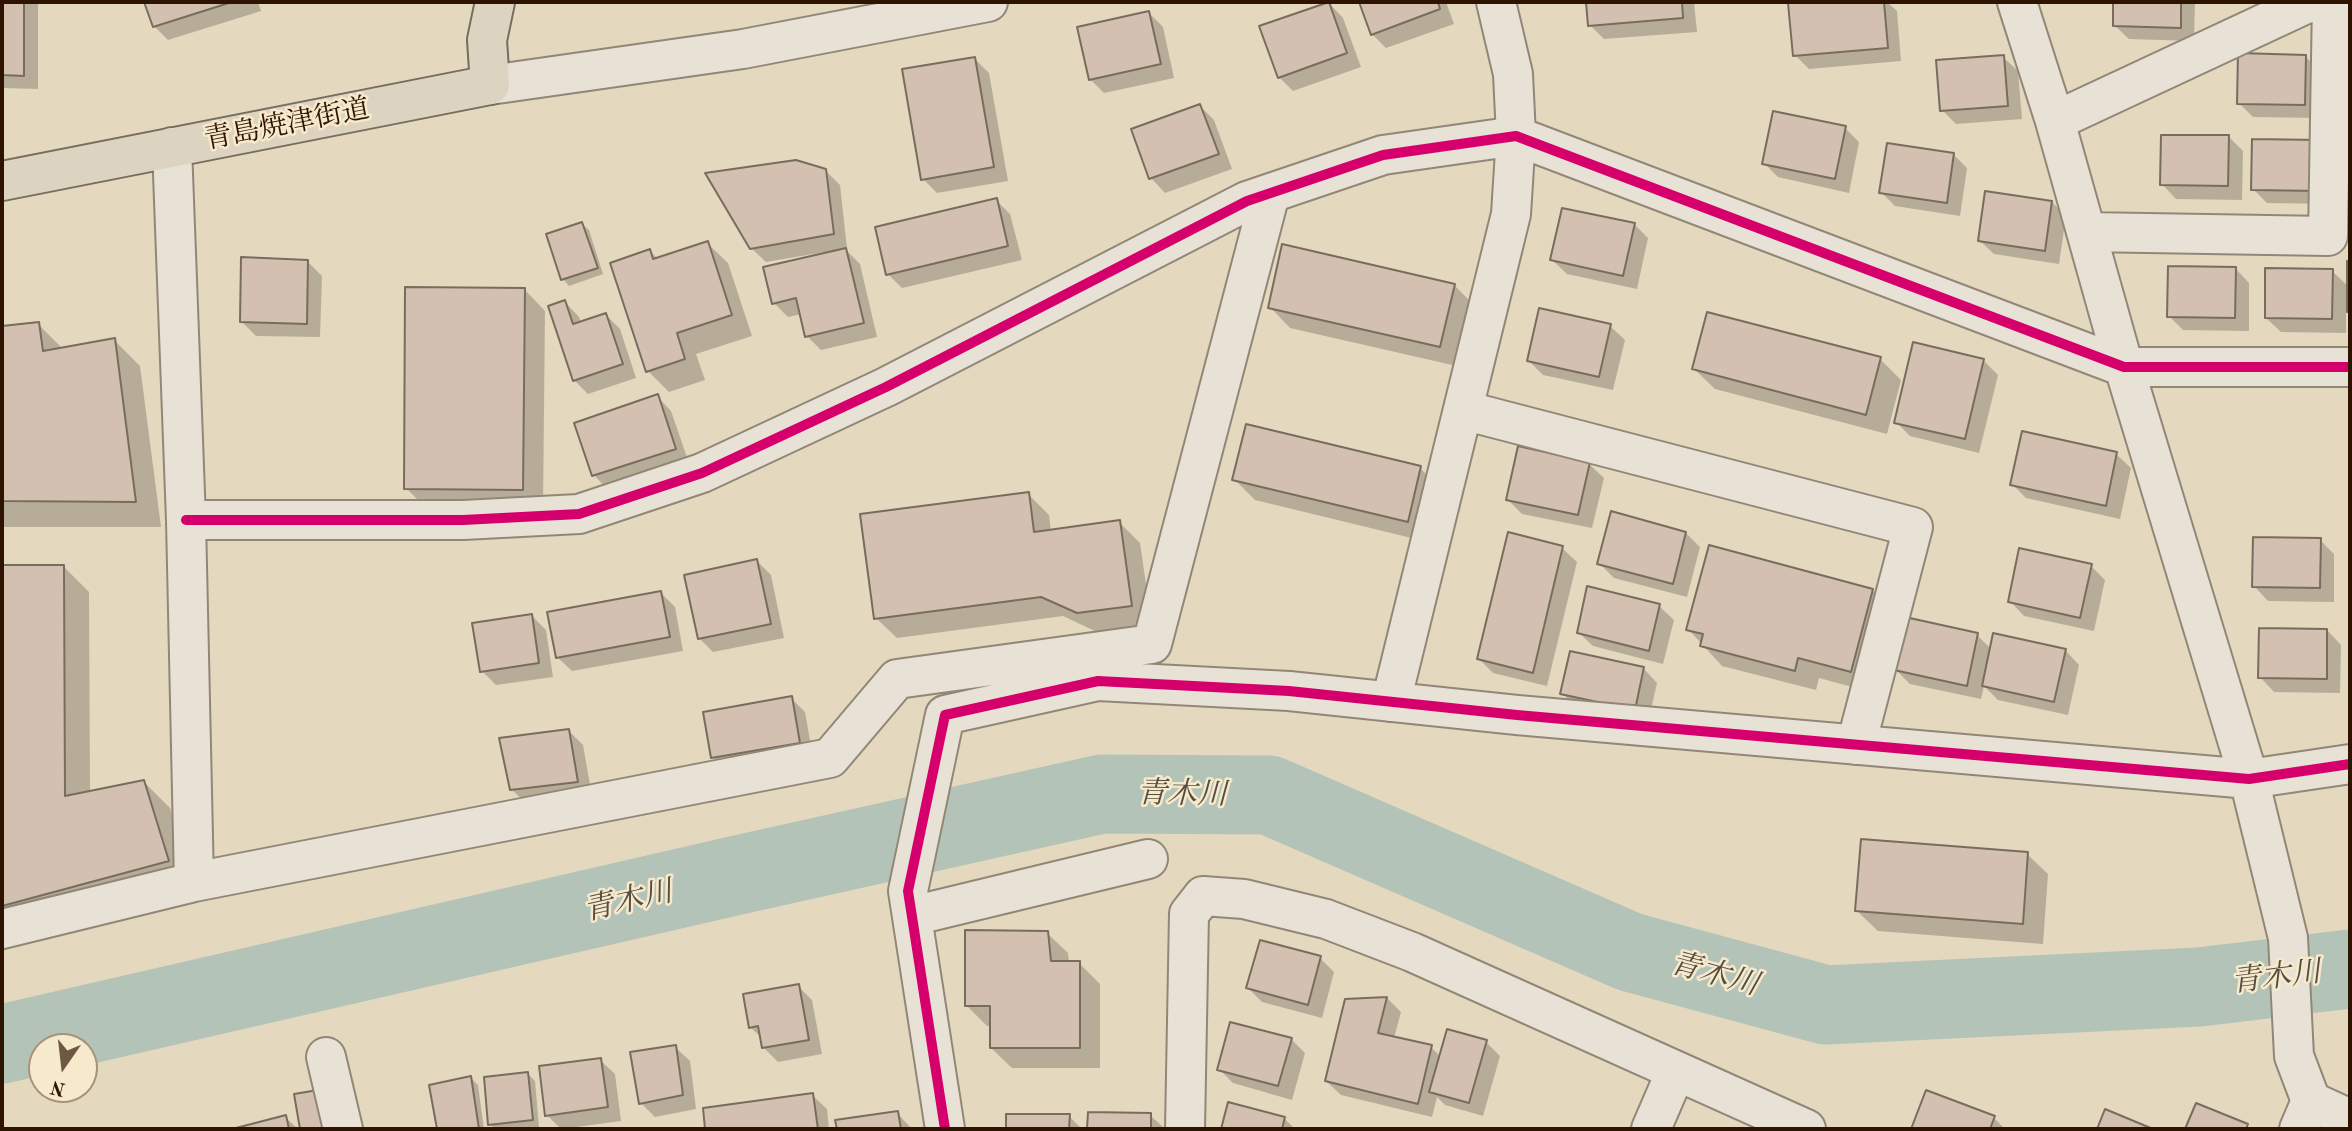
<!DOCTYPE html>
<html>
<head>
<meta charset="utf-8">
<style>
  body { margin:0 }
  #map { position:relative; width:2352px; height:1131px; overflow:hidden; background:#e4d8bf; font-family:"Old Standard TT",serif }
  canvas { display:block }
  .frame { position:absolute; inset:0; border:4px solid #2d1300; pointer-events:none }
  .north { position:absolute; left:28px; top:1033px; width:70px; height:70px; box-sizing:border-box; background:#f7e9cc; border:2px solid #a6937a; border-radius:50%; rotate:194deg; font-size:19px; font-weight:700; line-height:28px; text-align:center; color:#2d1300 }
  .north::after { content:''; display:block; margin:auto; width:24px; height:32px; background:#6d5843; clip-path:polygon(50% 0,100% 100%,50% 72%,0 100%) }
</style>
</head>
<body>
<div id="map">
<canvas width="2352" height="1131"></canvas>
<div class="frame"></div>
<div class="north">N</div>
</div>
<script>
const context = document.querySelector('canvas').getContext('2d');
context.lineJoin = 'round';
function fillPath(path, color) { context.fillStyle = color; context.fill(path, 'evenodd'); }
const poly = rows => new Path2D(rows.map(r => 'M' + r).join(''));
function strokePath(path, color, width, dash) { context.strokeStyle = color; context.lineWidth = width; context.lineCap = dash ? 'butt' : 'round'; context.setLineDash(dash || []); context.stroke(path); }
function write(font, color, halo, rows, align = 'center') {
  context.font = font + ' "Old Standard TT","Noto Serif JP",serif'; context.lineWidth = 5; context.setLineDash([]); context.textBaseline = 'middle'; context.strokeStyle = halo; context.fillStyle = color; for (const [text, x, y, turn = 0] of rows) {
    context.save(); context.translate(x, y); context.rotate((+turn || 0) * Math.PI / 180); context.textAlign = isNaN(turn) ? turn : align; if (halo) context.strokeText(text, 0, 0); context.fillText(text, 0, 0); context.restore();
  }
}
fillPath(poly([
  [2,2,38,2,38,89,2,88],
  [146,2,258,2,261,11,168,40,154,26],
  [1361,2,1446,2,1454,24,1386,48,1372,34],
  [1588,2,1694,2,1697,32,1604,39,1590,25],
  [1826,2,1887,2,1897,11,1901,61,1809,69,1795,55,1790,5],
  [2115,2,2195,2,2194,41,2129,39,2114,25],
  [1329,3,1343,18,1361,67,1293,91,1279,77],
  [1149,13,1163,27,1174,78,1104,93,1090,79],
  [2305,56,2320,71,2319,118,2253,117,2239,103],
  [2003,57,2018,71,2022,119,1956,124,1942,110],
  [975,59,989,73,1008,181,937,193,923,179],
  [1200,106,1214,120,1232,169,1165,193,1151,178],
  [1845,128,1859,142,1849,193,1778,177,1764,163],
  [2229,137,2243,151,2242,200,2176,199,2162,184],
  [2254,141,2332,204,2267,203,2253,189],
  [1953,154,1967,168,1960,216,1895,206,1881,192],
  [826,171,840,185,847,248,844,248,860,264,877,337,821,350,807,336,802,314,788,317,774,303,826,255,825,252,766,262,751,248],
  [996,200,1010,214,1022,260,902,288,888,274],
  [2052,202,2066,216,2059,264,1994,254,1979,240],
  [582,224,589,230,603,274,569,286,563,279],
  [1634,224,1648,238,1637,289,1567,274,1552,260],
  [707,243,728,263,752,336,696,354,705,380,669,392,648,371,650,251,658,259],
  [307,261,322,276,320,337,256,336,241,321],
  [2349,263,2350,313,2346,309,2346,333,2281,332,2266,318,2332,271,2349,287],
  [2235,268,2249,283,2249,331,2183,330,2169,316],
  [1454,285,1475,306,1461,367,1290,328,1270,307],
  [525,290,545,311,543,510,427,509,406,488],
  [565,302,579,317,581,323,606,315,620,329,636,378,588,394,574,380],
  [38,324,63,349,114,340,140,366,161,527,2,527,2,328],
  [1610,326,1625,340,1613,390,1543,375,1529,361],
  [1880,359,1901,380,1887,434,1715,389,1694,369],
  [1983,360,1998,375,1979,453,1910,436,1896,422],
  [657,396,671,411,689,463,608,490,594,475,576,424],
  [2116,454,2131,468,2120,519,2026,498,2012,484],
  [1589,464,1604,478,1592,528,1522,514,1508,500],
  [1420,468,1441,489,1428,542,1255,500,1234,479],
  [1028,494,1049,515,1051,532,1119,522,1140,543,1152,626,1099,633,1063,616,897,638,876,618],
  [1686,533,1700,547,1687,597,1614,578,1599,563],
  [2320,540,2334,554,2334,602,2268,601,2254,586],
  [1562,548,1577,562,1547,686,1493,673,1479,659],
  [757,561,771,575,784,638,713,652,699,638],
  [63,566,89,592,90,793,144,782,170,808,194,887,2,912,2,567],
  [2091,566,2105,580,2094,631,2024,616,2010,601],
  [1872,590,1893,611,1871,692,1819,678,1816,690,1722,666,1688,629],
  [661,593,675,607,683,651,572,671,557,657],
  [1659,606,1674,620,1663,664,1593,646,1578,632],
  [532,616,546,630,553,677,496,685,482,671],
  [2327,630,2341,645,2340,693,2274,692,2260,677],
  [1977,635,1991,649,2065,650,2079,665,2068,715,1998,700,1984,686,1981,699,1910,684,1896,670],
  [1643,668,1657,683,1648,723,1576,707,1562,693],
  [791,698,805,712,813,757,727,771,713,757],
  [569,731,583,745,592,796,526,803,511,789],
  [2027,854,2048,874,2043,944,1878,931,1857,911],
  [1047,933,1068,953,1069,963,1079,963,1100,984,1100,1068,1012,1068,991,1048,991,1026,987,1026,966,1005],
  [1320,958,1334,972,1322,1018,1262,1002,1248,988],
  [798,986,812,1000,822,1054,778,1062,763,1047,762,1038,750,1027],
  [1387,998,1401,1012,1394,1038,1431,1047,1441,1057,1486,1042,1500,1056,1483,1116,1445,1105,1437,1097,1432,1117,1341,1095,1326,1081,1346,1000],
  [1291,1039,1305,1053,1292,1100,1233,1083,1219,1069],
  [675,1047,690,1061,696,1109,655,1117,641,1103],
  [600,1060,615,1074,621,1121,561,1129,547,1115],
  [528,1074,535,1081,539,1127,495,1129,490,1124],
  [471,1078,478,1085,484,1129,439,1129,431,1087],
  [1927,1092,1994,1118,2005,1129,1913,1129],
  [812,1095,827,1109,829,1129,707,1129,704,1110],
  [1229,1104,1284,1118,1295,1129,1222,1129],
  [897,1113,912,1129,839,1129,837,1121],
  [1089,1114,1150,1115,1165,1129,1089,1129],
  [1008,1116,1069,1116,1082,1129,1008,1129],
  [285,1117,298,1129,237,1129]
]), '#0003');
strokePath(poly([
  [2,1044,738,875,1102,794,1269,795,1630,952,1826,1005,2199,987,2350,969]
]), '#b3c3b7', 79);
const building = poly([
  [2,2,24,2,24,76,2,75,2,2],
  [144,2,232,2,153,27,144,2],
  [1329,2,1347,53,1278,78,1259,26,1329,2],
  [1359,2,1438,2,1440,9,1371,35,1359,2],
  [1586,2,1682,2,1683,18,1588,26,1586,2],
  [1806,2,1884,2,1888,48,1793,56,1788,3,1806,2],
  [2113,2,2181,2,2181,28,2113,26,2113,2],
  [1149,11,1161,64,1089,80,1077,27,1149,11],
  [2238,53,2306,55,2305,105,2237,104,2238,53],
  [2004,55,2008,106,1940,111,1936,60,2004,55],
  [975,57,994,167,921,180,902,69,975,57],
  [1200,104,1219,154,1149,179,1131,129,1200,104],
  [1773,111,1846,126,1835,179,1762,164,1773,111],
  [2161,135,2229,135,2228,186,2160,185,2161,135],
  [2252,139,2320,140,2319,191,2251,190,2252,139],
  [1887,143,1954,153,1947,203,1879,193,1887,143],
  [796,160,826,169,834,234,750,249,705,173,796,160],
  [1985,191,2052,201,2045,251,1978,241,1985,191],
  [997,198,1008,246,886,275,875,227,997,198],
  [1562,208,1635,223,1623,276,1550,260,1562,208],
  [582,222,598,268,561,280,546,234,582,222],
  [708,241,732,315,677,333,685,359,646,372,610,263,650,249,653,259,708,241],
  [1282,244,1455,284,1440,347,1268,308,1282,244],
  [846,248,864,323,805,337,796,298,772,304,763,267,846,248],
  [241,257,308,260,307,324,240,322,241,257],
  [2347,261,2350,261,2350,312,2347,312,2347,261],
  [2168,266,2236,267,2235,318,2167,317,2168,266],
  [2265,268,2333,269,2332,319,2265,318,2265,268],
  [405,287,525,288,523,490,404,489,405,287],
  [565,300,573,324,606,313,623,364,573,381,548,306,565,300],
  [1539,308,1611,324,1599,377,1527,361,1539,308],
  [1707,312,1881,357,1866,415,1692,369,1707,312],
  [39,322,43,351,115,338,136,502,2,501,2,326,39,322],
  [1913,342,1984,359,1965,439,1894,423,1913,342],
  [658,394,676,449,592,476,574,423,658,394],
  [1246,424,1421,466,1408,522,1232,480,1246,424],
  [2022,431,2117,452,2106,506,2010,485,2022,431],
  [1518,446,1590,462,1578,515,1506,500,1518,446],
  [1029,492,1034,532,1120,520,1132,606,1077,613,1041,597,874,619,860,514,1029,492],
  [1611,511,1686,532,1673,584,1597,564,1611,511],
  [1508,532,1563,546,1533,673,1477,659,1508,532],
  [2253,537,2321,538,2320,588,2252,587,2253,537],
  [1709,545,1873,589,1851,672,1798,658,1795,671,1700,646,1703,634,1686,630,1709,545],
  [2019,548,2092,564,2080,618,2008,602,2019,548],
  [757,559,771,624,698,639,684,575,757,559],
  [2,565,64,565,65,796,144,780,169,861,2,906,2,565],
  [1587,586,1660,604,1649,651,1577,633,1587,586],
  [661,591,670,637,556,658,547,612,661,591],
  [532,614,539,663,480,672,472,623,532,614],
  [1905,617,1978,633,1967,686,1894,670,1905,617],
  [2259,628,2327,629,2327,679,2258,678,2259,628],
  [1993,633,2066,649,2054,702,1982,686,1993,633],
  [1570,651,1644,667,1635,710,1560,694,1570,651],
  [792,696,800,743,711,758,703,712,792,696],
  [569,729,578,782,510,790,499,738,569,729],
  [1861,839,2028,852,2023,924,1855,911,1861,839],
  [965,930,1048,931,1051,961,1080,961,1080,1048,990,1048,990,1006,965,1006,965,930],
  [1260,940,1321,956,1308,1005,1246,988,1260,940],
  [799,984,809,1040,762,1048,758,1026,749,1028,743,994,799,984],
  [1387,997,1378,1033,1432,1045,1418,1104,1325,1081,1345,999,1387,997],
  [1230,1022,1292,1038,1278,1086,1217,1070,1230,1022],
  [1447,1029,1487,1040,1469,1103,1429,1092,1447,1029],
  [676,1045,683,1095,639,1104,630,1052,676,1045],
  [601,1058,608,1107,545,1116,539,1066,601,1058],
  [528,1072,533,1120,488,1125,484,1077,528,1072],
  [471,1076,479,1129,437,1129,429,1085,471,1076],
  [318,1090,325,1129,300,1129,294,1094,318,1090],
  [1926,1090,1995,1116,1990,1129,1911,1129,1926,1090],
  [813,1093,818,1129,705,1129,703,1108,813,1093],
  [1228,1102,1285,1117,1282,1129,1221,1129,1228,1102],
  [2196,1103,2248,1124,2246,1129,2185,1129,2196,1103],
  [2105,1109,2153,1129,2097,1129,2105,1109],
  [898,1111,901,1129,837,1129,835,1120,898,1111],
  [1088,1112,1151,1113,1151,1129,1087,1129,1088,1112],
  [1006,1114,1070,1114,1069,1129,1006,1129,1006,1114],
  [286,1115,289,1129,232,1129,286,1115]
]);
fillPath(building, '#d3c0b0');
strokePath(building, '#776d5e', 2);
const minor = poly([
  [2017,2,2055,121,2124,367,2249,779,2288,938,2294,1056,2311,1101,2299,1129],
  [490,85,743,49,988,2],
  [2055,121,2310,2],
  [172,147,186,520,194,882],
  [2086,232,2328,236,2332,2],
  [1463,410,1913,527,1856,745],
  [186,520,463,520,579,514,702,473,886,387,1247,201,1383,155,1516,136,2124,367,2350,367],
  [1391,702,1511,214,1516,136,1513,74,1496,2],
  [912,916,1148,859],
  [2,929,194,882,830,758,897,679,1152,644,1270,194],
  [326,1057,343,1129],
  [2311,1101,2350,1119],
  [945,1129,908,891,945,715,1098,681,1289,691,1517,715,2249,779,2350,764],
  [1185,1129,1189,914,1203,896,1244,899,1326,919,1412,952,1806,1129],
  [1651,1129,1676,1071]
]);
const major = poly([
  [2,181,490,85,487,40,495,2]
]);
strokePath(minor, '#928777', 42);
strokePath(major, '#776d5e', 42);
strokePath(minor, '#e8e2d6', 38);
strokePath(major, '#dcd3c1', 38);
strokePath(poly([
  [186,520,463,520,579,514,702,473,886,387,1247,201,1383,155,1516,136,2124,367,2350,367],
  [945,1129,908,891,945,715,1098,681,1289,691,1517,715,2249,779,2350,764]
]), '#d6006c', 10);
write('28px', '#2d1300', '#f7e9cc', [
  ["青島焼津街道",287,125,-11]
]);
write('italic 30px', '#554d3f', '#f7e9cc', [
  ["青木川",1182,795,1],
  ["青木川",628,902,-13],
  ["青木川",1714,975,15],
  ["青木川",2276,978,-7]
]);
</script>
</body>
</html>
